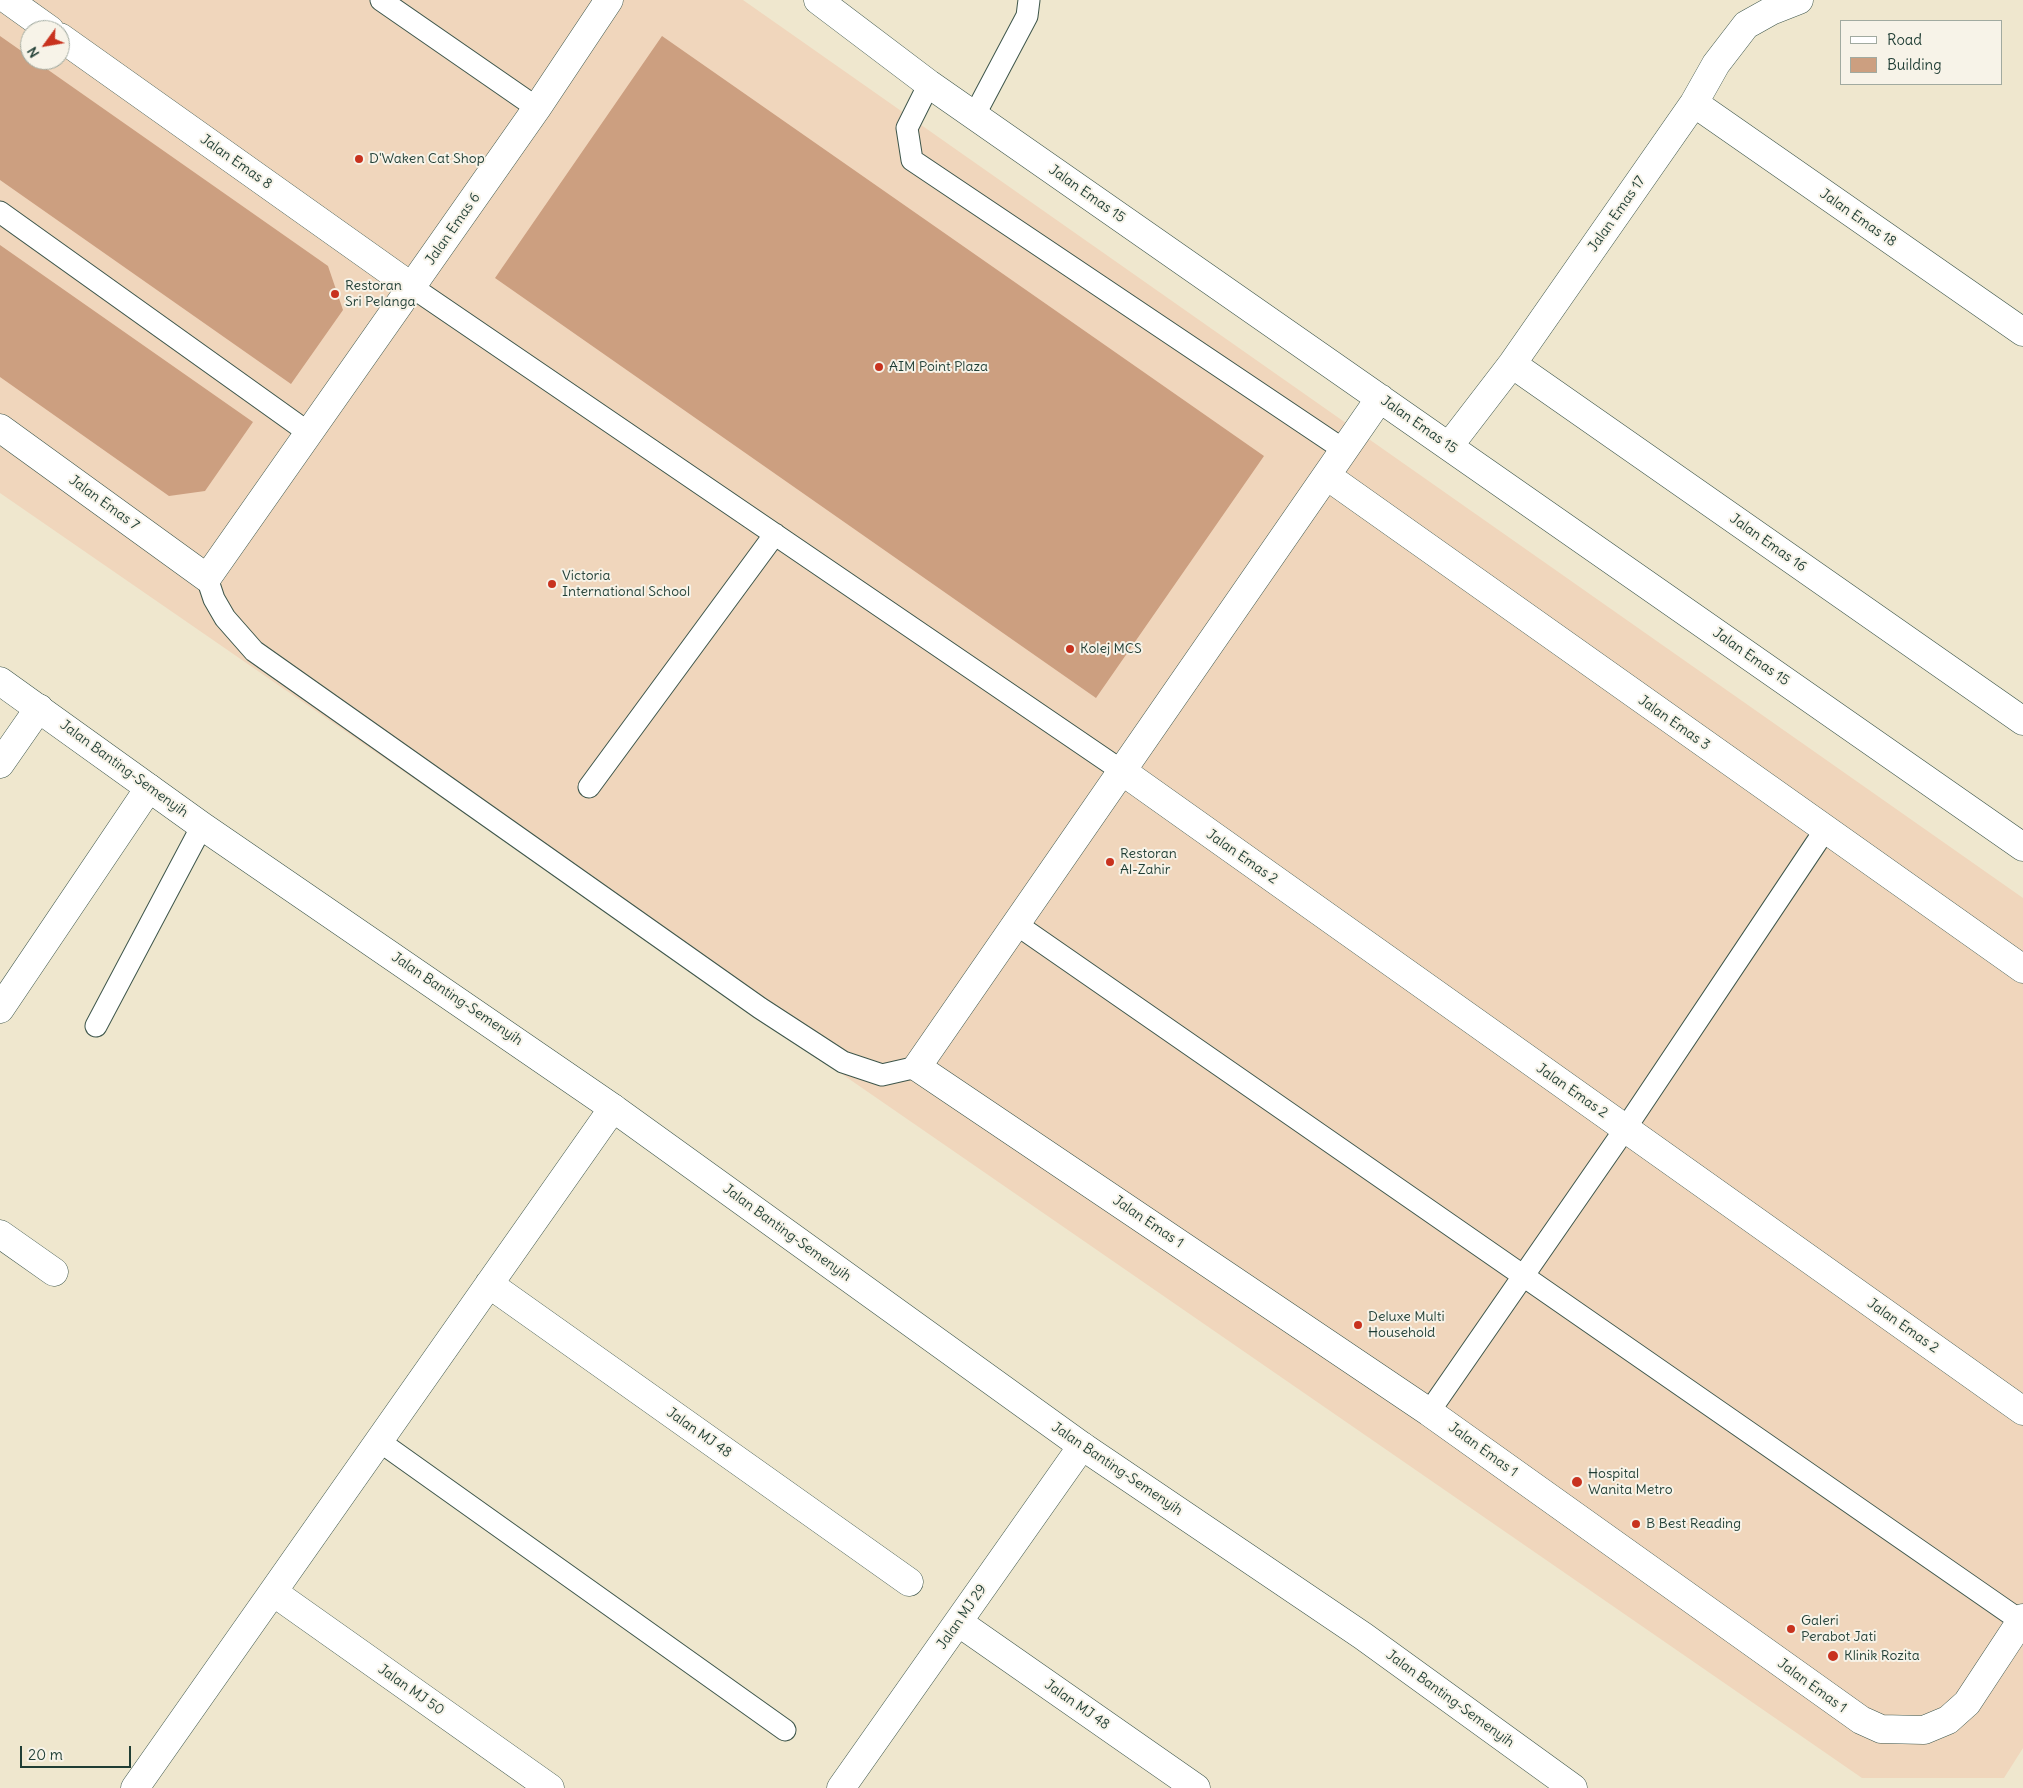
<!DOCTYPE html>
<html>
<head>
<meta charset="utf-8">
<style>
  body { margin:0 }
  #map { position:relative; width:2023px; height:1788px; overflow:hidden; background:#efe7ce; font-family:Delius,sans-serif }
  canvas { display:block }
  .legend { position:absolute; left:1840px; top:20px; width:162px; height:65px; box-sizing:border-box; background:#f7f3e8; border:1px solid #a1aaa0; margin:0; padding:6px 9px; list-style:none; font-size:15px; color:#1f3d34 }
  .legend li { display:flex; align-items:center; gap:10px; height:25px }
  .legend b { width:25px; border:1px solid #a1aaa0 }
  .north { position:absolute; left:20px; top:20px; width:50px; height:50px; box-sizing:border-box; background:#f7f3e8; border:1px solid #a1aaa0; border-radius:50%; rotate:238deg; font-size:14px; font-weight:700; line-height:20px; text-align:center; color:#1f3d34 }
  .north::after { content:''; display:block; margin:auto; width:18px; height:22px; background:#c8321e; clip-path:polygon(50% 0,100% 100%,50% 72%,0 100%) }
  .scale { position:absolute; left:20px; top:1746px; width:111px; height:22px; box-sizing:border-box; border:2px solid #1f3d34; border-top:0; padding-left:6px; font-size:15px; line-height:18px; white-space:nowrap; color:#1f3d34; -webkit-text-stroke:4px #f7f3e8; paint-order:stroke }
</style>
</head>
<body>
<div id="map">
<canvas width="2023" height="1788"></canvas>
<ul class="legend">
<li><b style="height:6px;background:#fff"></b>Road</li>
<li><b style="height:14px;background:#cc9f80"></b>Building</li>
</ul>
<div class="north">N</div>
<div class="scale">20 m</div>
</div>
<script>
const context = document.querySelector('canvas').getContext('2d');
context.lineJoin = 'round';
function fillPath(path, color) { context.fillStyle = color; context.fill(path, 'evenodd'); }
const poly = rows => new Path2D(rows.map(r => 'M' + r).join(''));
function strokePath(path, color, width, dash) { context.strokeStyle = color; context.lineWidth = width; context.lineCap = dash ? 'butt' : 'round'; context.setLineDash(dash || []); context.stroke(path); }
function write(font, color, halo, rows, align = 'center') {
  context.font = font + ' Delius,sans-serif'; context.lineWidth = 4; context.setLineDash([]); context.textBaseline = 'middle'; context.strokeStyle = halo; context.fillStyle = color; for (const [text, x, y, turn = 0] of rows) {
    context.save(); context.translate(x, y); context.rotate((+turn || 0) * Math.PI / 180); context.textAlign = isNaN(turn) ? turn : align; if (halo) context.strokeText(text, 0, 0); context.fillText(text, 0, 0); context.restore();
  }
}
fillPath(poly([
  [0,0,743,0,2023,898,2023,1748,2004,1778,1862,1778,0,493],
  [30,30,60,30,60,60,30,60]
]), '#f0d6bc');
fillPath(poly([
  [0,36,30,57,30,60,34,60,328,266,343,310,291,384,0,180],
  [662,36,1264,456,1096,698,495,278],
  [0,245,253,422,205,491,169,496,0,377]
]), '#cc9f80');
const service = poly([
  [381,0,537,108],
  [929,84,907,128,912,160,1344,450],
  [974,116,1027,16,1029,0],
  [0,212,309,433],
  [412,287,1122,771],
  [207,578,214,599,225,618,254,651,760,1008,843,1062,882,1075,917,1067],
  [589,787,775,534],
  [1016,924,2021,1621],
  [96,1026,202,826],
  [1429,1412,1625,1129,1825,830],
  [379,1441,785,1730]
]);
const minor = poly([
  [8,0,50,30],
  [818,0,929,84,2023,847],
  [60,37,412,287],
  [1694,103,2023,332],
  [1512,364,2023,721],
  [1380,398,917,1067,1429,1412,1861,1720,1881,1729,1924,1730,1948,1720,1967,1703,2023,1618],
  [0,428,207,578,537,108,609,0],
  [1449,446,1512,364,1694,103,1716,64,1746,25,1771,11,1799,0],
  [1327,476,2023,969],
  [0,764,39,708],
  [1122,771,2023,1411],
  [0,1009,149,788],
  [0,1234,54,1272],
  [489,1284,909,1582],
  [273,1592,550,1788],
  [958,1622,1196,1788],
  [135,1788,613,1108],
  [841,1788,1082,1446]
]);
const primary = poly([
  [0,681,202,826,613,1108,1082,1446,1363,1636,1573,1788]
]);
strokePath(service, '#3e564b', 23);
strokePath(minor, '#3e564b', 29);
strokePath(primary, '#3e564b', 29);
strokePath(service, '#fff', 21);
strokePath(minor, '#fff', 28);
strokePath(primary, '#fff', 28);
for (const [x, y, r, color] of [
  [359,159,5,"#c8321e"],
  [335,294,5,"#c8321e"],
  [879,367,5,"#c8321e"],
  [552,584,5,"#c8321e"],
  [1070,649,5,"#c8321e"],
  [1110,862,5,"#c8321e"],
  [1358,1325,5,"#c8321e"],
  [1577,1482,6,"#c8321e"],
  [1636,1524,5,"#c8321e"],
  [1791,1629,5,"#c8321e"],
  [1833,1656,6,"#c8321e"]
]) { const dot = new Path2D(); dot.arc(x, y, r, 0, 2 * Math.PI); context.fillStyle = color; context.fill(dot); strokePath(dot, '#f7f3e8', 2); }
write('14px', '#1f3d34', '#f7f3e8', [
  ["D'Waken Cat Shop",369,159],
  ["Restoran",345,286],
  ["Sri Pelanga",345,302],
  ["AIM Point Plaza",889,367],
  ["Victoria",562,576],
  ["International School",562,592],
  ["Kolej MCS",1080,649],
  ["Restoran",1120,854],
  ["Al-Zahir",1120,870],
  ["Deluxe Multi",1368,1317],
  ["Household",1368,1333],
  ["Hospital",1588,1474],
  ["Wanita Metro",1588,1490],
  ["B Best Reading",1646,1524],
  ["Galeri",1801,1621],
  ["Perabot Jati",1801,1637],
  ["Klinik Rozita",1844,1656]
], 'left');
write('14px', '#1f3d34', '#f7f3e8', [
  ["Jalan Emas 8",236,162,35],
  ["Jalan Emas 15",1087,194,35],
  ["Jalan Emas 17",1617,214,-55],
  ["Jalan Emas 18",1858,218,35],
  ["Jalan Emas 6",453,229,-55],
  ["Jalan Emas 15",1419,425,35],
  ["Jalan Emas 7",104,503,36],
  ["Jalan Emas 16",1768,543,35],
  ["Jalan Emas 15",1751,657,35],
  ["Jalan Emas 3",1674,723,35],
  ["Jalan Banting-Semenyih",124,769,36],
  ["Jalan Emas 2",1242,857,35],
  ["Jalan Banting-Semenyih",457,999,34],
  ["Jalan Emas 2",1572,1091,35],
  ["Jalan Emas 1",1148,1222,34],
  ["Jalan Banting-Semenyih",787,1233,36],
  ["Jalan Emas 2",1903,1326,35],
  ["Jalan MJ 48",699,1433,35],
  ["Jalan Emas 1",1483,1450,36],
  ["Jalan Banting-Semenyih",1117,1469,34],
  ["Jalan MJ 29",962,1617,-55],
  ["Jalan Emas 1",1812,1686,36],
  ["Jalan MJ 50",411,1690,35],
  ["Jalan Banting-Semenyih",1450,1699,36],
  ["Jalan MJ 48",1077,1705,35]
]);
</script>
</body>
</html>
